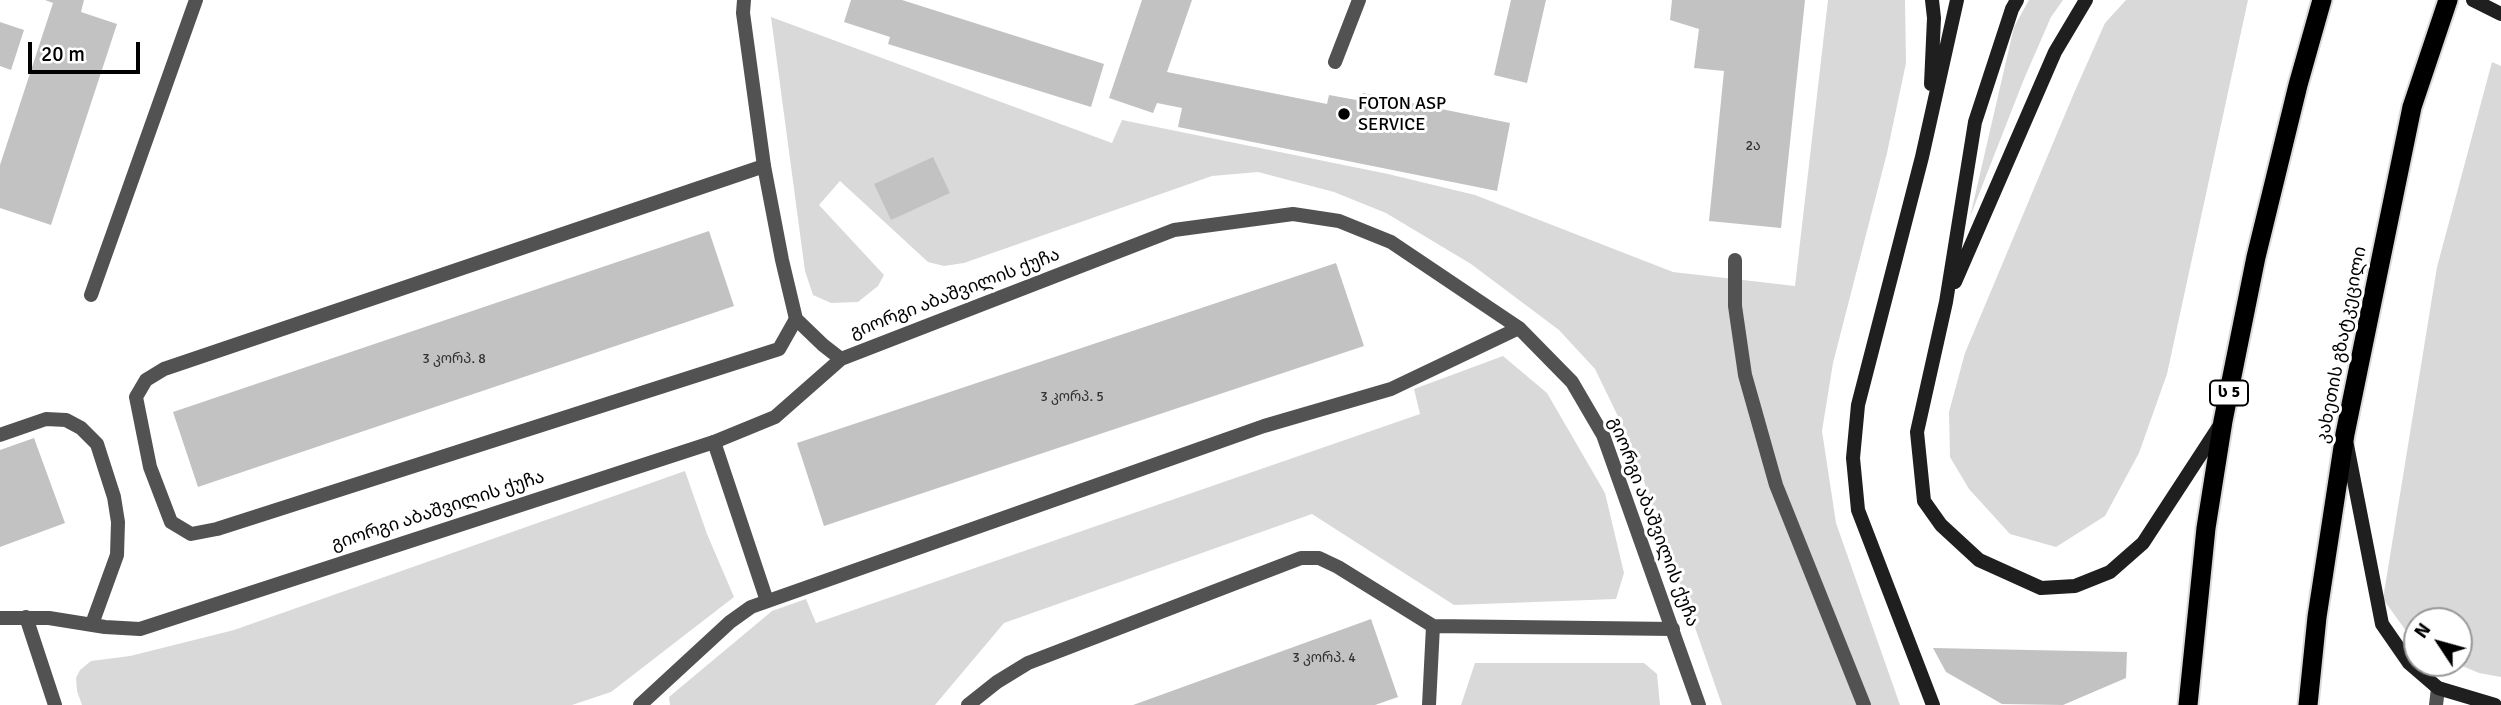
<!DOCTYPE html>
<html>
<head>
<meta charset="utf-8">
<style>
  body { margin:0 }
  #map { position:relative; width:2501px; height:705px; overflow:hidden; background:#fff; font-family:Signika,sans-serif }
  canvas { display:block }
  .north { position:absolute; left:2403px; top:607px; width:70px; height:70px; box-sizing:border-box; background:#fff; border:2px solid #999; border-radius:50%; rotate:306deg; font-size:19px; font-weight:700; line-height:28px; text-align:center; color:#000 }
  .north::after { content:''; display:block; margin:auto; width:24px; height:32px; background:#000; clip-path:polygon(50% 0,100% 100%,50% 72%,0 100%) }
  .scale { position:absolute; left:28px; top:42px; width:112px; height:32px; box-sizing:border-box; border:4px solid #000; border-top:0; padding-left:9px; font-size:21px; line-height:24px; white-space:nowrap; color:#000; -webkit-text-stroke:5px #fff; paint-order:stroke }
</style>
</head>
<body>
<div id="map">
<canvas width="2501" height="705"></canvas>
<div class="north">N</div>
<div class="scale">20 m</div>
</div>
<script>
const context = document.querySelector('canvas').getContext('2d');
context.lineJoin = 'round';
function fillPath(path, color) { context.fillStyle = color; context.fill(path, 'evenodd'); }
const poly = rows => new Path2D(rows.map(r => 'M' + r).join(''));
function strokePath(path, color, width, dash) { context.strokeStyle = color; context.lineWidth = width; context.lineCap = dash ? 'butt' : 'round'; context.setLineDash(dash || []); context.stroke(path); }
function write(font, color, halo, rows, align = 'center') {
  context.font = font + ' Signika,"Noto Sans Georgian",sans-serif'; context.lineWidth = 6; context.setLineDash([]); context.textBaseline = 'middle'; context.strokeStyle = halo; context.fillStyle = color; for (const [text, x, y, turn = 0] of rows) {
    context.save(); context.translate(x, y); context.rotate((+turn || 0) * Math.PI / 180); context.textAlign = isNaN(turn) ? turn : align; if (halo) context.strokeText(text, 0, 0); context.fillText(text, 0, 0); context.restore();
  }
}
fillPath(poly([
  [1828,0,1905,0,1906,63,1887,153,1833,363,1822,431,1836,523,1900,705,1722,705,1630,441,1595,369,1559,330,1471,264,1386,213,1334,192,1258,172,1212,176,964,263,944,266,928,262,840,181,819,205,884,275,878,286,858,302,831,303,813,295,805,271,771,17,1112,143,1122,120,1388,174,1475,195,1673,272,1795,286],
  [2029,0,2063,0,2051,17,2024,79,1970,217,2014,27],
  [2126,0,2248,0,2167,374,2139,453,2105,516,2056,547,2010,534,1969,489,1950,457,1949,412,1965,353,2074,93,2105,23],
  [2492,62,2501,66,2501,677,2479,673,2455,663,2459,663,2459,621,2417,621,2417,646,2383,599,2437,267],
  [1503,356,1547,393,1605,493,1624,573,1616,599,1454,605,1312,514,1004,623,935,705,670,705,669,697,772,611,806,599,816,623,1420,414,1414,389],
  [685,471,707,534,734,597,611,692,572,705,82,705,77,691,76,678,80,670,91,661,130,656,234,630],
  [1475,663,1644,663,1657,674,1660,705,1461,705]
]), '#d9d9d9');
fillPath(poly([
  [45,0,84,0,81,12,117,24,51,225,0,208,0,165,53,3],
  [851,0,902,0,1104,64,1091,107,888,44,890,37,844,22],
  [1142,0,1192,0,1167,72,1327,104,1329,95,1362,101,1363,93,1510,123,1497,191,1178,127,1182,108,1157,103,1153,113,1109,98],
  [1511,0,1546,0,1527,83,1494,75],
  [1672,0,1805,0,1781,228,1709,221,1724,71,1694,68,1699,29,1670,20],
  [0,22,24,30,11,70,0,66],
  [933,157,950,193,891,220,874,184],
  [709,231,734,306,198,487,173,412],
  [1336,263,1364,346,824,526,797,443],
  [34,438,65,523,0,547,0,450],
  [1371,619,1398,697,1375,705,1133,705],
  [1933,648,2127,652,2126,678,2063,705,2002,704,1946,672]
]), '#c2c2c2');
const trunk = poly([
  [2188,705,2206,528,2223,421,2256,257,2298,85,2322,0],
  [2308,705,2317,617,2345,434,2412,107,2448,0]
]);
strokePath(trunk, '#dbdbdb', 23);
strokePath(poly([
  [1335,62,1359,0],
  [764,166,164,369,146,380,136,397,150,467,171,522,191,534,217,529,779,349,796,319],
  [1735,260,1735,306,1745,375,1776,485,1864,705],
  [91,295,196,0],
  [0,435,46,419,66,420,81,428,97,444,114,497,118,522,117,555,92,624],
  [714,442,767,601],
  [26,617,55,705],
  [640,705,730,622,751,607,1264,426,1391,389,1519,328],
  [968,705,997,682,1028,663,1301,558,1319,558,1338,567,1433,626,1673,629],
  [1429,705,1433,626],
  [2436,705,2438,688]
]), '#525252', 14);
strokePath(poly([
  [744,0,743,13,764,166,782,260,796,319,823,345,841,359],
  [0,618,49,618,105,627,140,629,714,442,775,417,841,359,1174,230,1293,214,1339,221,1391,242,1519,328,1572,382,1603,435,1699,705]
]), '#525252', 14);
strokePath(poly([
  [2017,0,2012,9,1975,122,1946,302,1917,432,1924,501,1941,525,1979,560,2041,588,2075,586,2110,572,2143,543,2220,425],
  [2473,0,2501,14],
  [1931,84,1934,18,1932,0],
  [1955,282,2055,52,2086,0],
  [2347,445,2382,624,2409,663,2438,688,2495,705],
  [1933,705,1858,510,1853,458,1858,405,1922,157,1957,0]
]), '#1f1f1f', 14);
strokePath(trunk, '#000', 19);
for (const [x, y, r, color] of [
  [1344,114,7,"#000"]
]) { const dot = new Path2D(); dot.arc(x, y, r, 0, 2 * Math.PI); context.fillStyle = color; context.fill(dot); strokePath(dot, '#fff', 2.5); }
write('14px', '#303030', null, [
  ["2ა",1753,146],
  ["3 კორპ. 8",454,359],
  ["3 კორპ. 5",1072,397],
  ["3 კორპ. 4",1324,658]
]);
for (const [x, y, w] of [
  [2229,393,38]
]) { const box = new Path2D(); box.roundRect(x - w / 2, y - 12.5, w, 25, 5); context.fillStyle = '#fff'; context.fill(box); strokePath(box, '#000', 2); }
write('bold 16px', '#000', null, [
  ["ს 5",2229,393]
]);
write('18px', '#000', '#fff', [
  ["FOTON ASP",1358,104],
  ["SERVICE",1358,125]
], 'left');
write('18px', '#000', '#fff', [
  ["გიორგი აბაშვილის ქუჩა",955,294,-21],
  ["კახეთის გზატკეცილი",2342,345,-79],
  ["გიორგი აბაშვილის ქუჩა",438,511,-18],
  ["გიორგი აბაშვილის ქუჩა",1653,522,69]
]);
</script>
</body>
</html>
